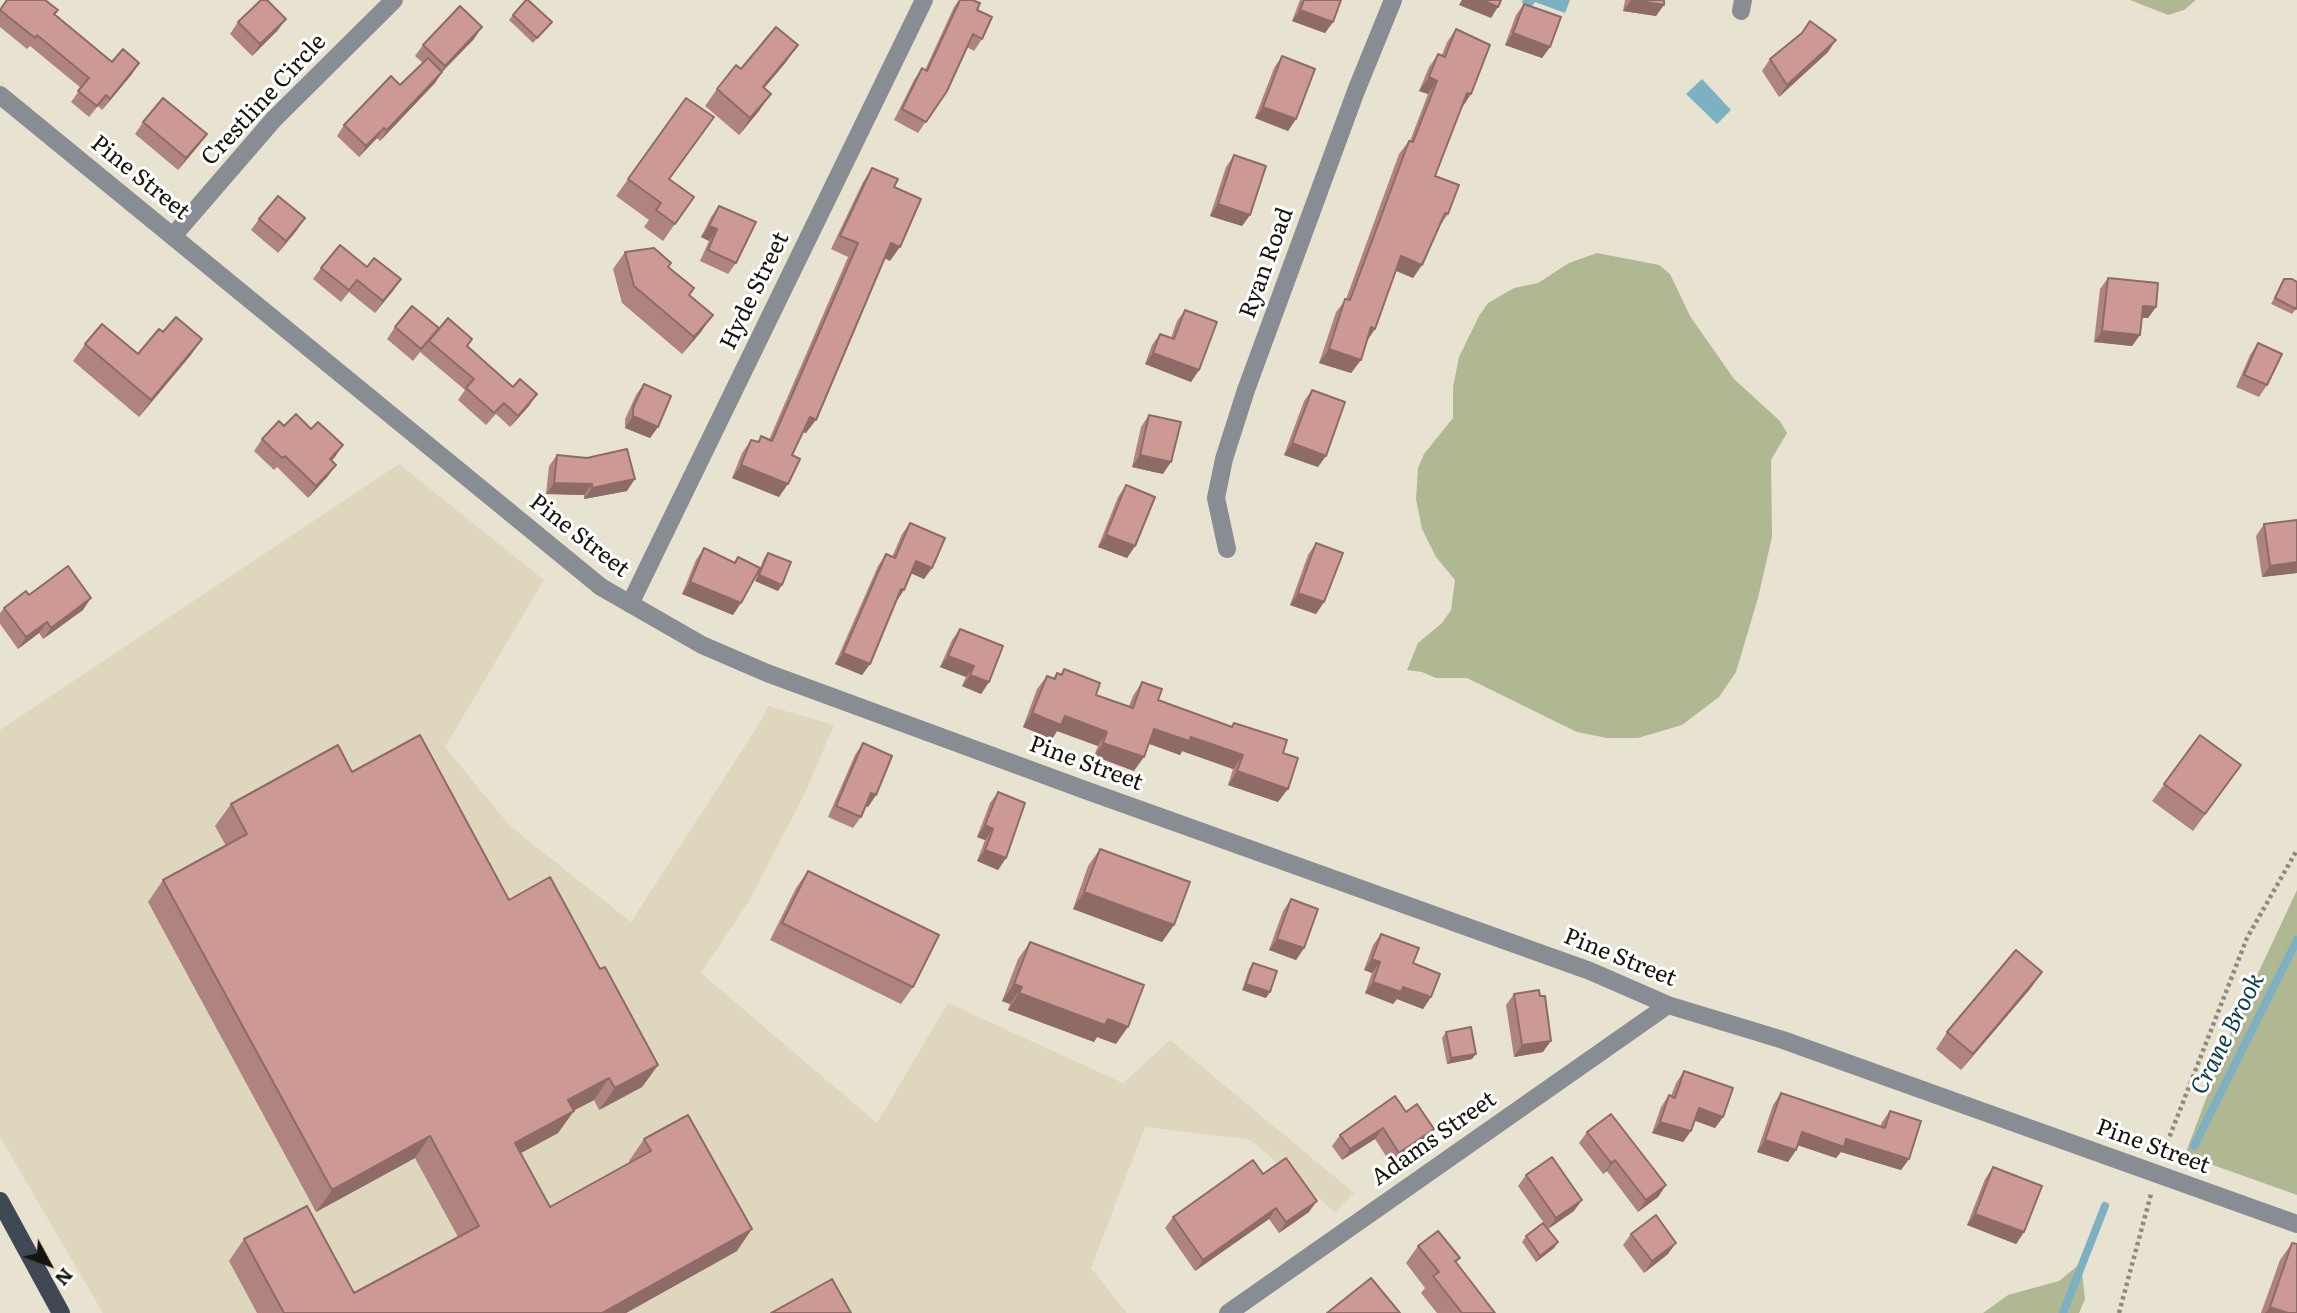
<!DOCTYPE html>
<html>
<head>
<meta charset="utf-8">
<style>
  body { margin:0 }
  #map { position:relative; width:2297px; height:1313px; overflow:hidden; background:#e8e3d0; font-family:Literata,serif }
  canvas { display:block }
  .north { position:absolute; left:14px; top:1229px; width:70px; height:70px; -webkit-text-stroke:5px #fff; paint-order:stroke; rotate:131deg; font-size:19px; font-weight:700; line-height:28px; text-align:center; color:#16140e }
  .north::after { content:''; display:block; margin:auto; width:24px; height:32px; background:#16140e; clip-path:polygon(50% 0,100% 100%,50% 72%,0 100%) }
</style>
</head>
<body>
<div id="map">
<canvas width="2297" height="1313"></canvas>
<div class="north">N</div>
</div>
<script>
const context = document.querySelector('canvas').getContext('2d');
context.lineJoin = 'round';
function fillPath(path, color) { context.fillStyle = color; context.fill(path, 'evenodd'); }
const poly = rows => new Path2D(rows.map(r => 'M' + r).join(''));
function strokePath(path, color, width, dash) { context.strokeStyle = color; context.lineWidth = width; context.lineCap = dash ? 'butt' : 'round'; context.setLineDash(dash || []); context.stroke(path); }
function write(font, color, halo, rows, align = 'center') {
  context.font = font + ' Literata,serif'; context.lineWidth = 6; context.setLineDash([]); context.textBaseline = 'middle'; context.strokeStyle = halo; context.fillStyle = color; for (const [text, x, y, turn = 0] of rows) {
    context.save(); context.translate(x, y); context.rotate((+turn || 0) * Math.PI / 180); context.textAlign = isNaN(turn) ? turn : align; if (halo) context.strokeText(text, 0, 0); context.fillText(text, 0, 0); context.restore();
  }
}
fillPath(poly([
  [399,464,544,580,445,747,510,826,631,922,761,721,768,706,834,725,804,795,749,901,701,973,877,1123,948,1003,1123,1083,1170,1040,1354,1193,1335,1212,1251,1140,1145,1127,1091,1268,1127,1313,103,1313,0,1137,0,730]
]), '#ded7bd');
fillPath(poly([
  [2130,0,2196,0,2184,10,2168,15],
  [1597,253,1659,265,1670,274,1690,316,1734,379,1780,421,1787,433,1771,460,1772,537,1758,598,1736,672,1719,697,1682,725,1638,738,1607,738,1577,732,1467,678,1436,678,1422,672,1407,670,1418,643,1442,623,1451,610,1455,580,1436,557,1422,529,1416,499,1418,468,1424,454,1453,418,1453,387,1459,357,1479,316,1488,303,1514,288,1538,283,1569,263],
  [2297,890,2297,1195,2185,1155,2233,1027],
  [2081,1263,2085,1299,2079,1313,1983,1313,2008,1295,2059,1281]
]), '#b0b793');
fillPath(poly([
  [1523,0,1570,0,1565,13,1535,2,1532,6,1521,2],
  [1702,79,1731,110,1717,124,1686,94]
]), '#7bb1c3');
strokePath(poly([
  [2194,1146,2297,940],
  [2063,1313,2105,1206]
]), '#7bb1c3', 8);
strokePath(poly([
  [2162,1156,2247,938,2297,850],
  [2119,1313,2151,1194]
]), '#8e8a7d', 4.5, [3.5, 3.5]);
strokePath(poly([
  [1741,11,1743,0],
  [0,95,601,587,702,645,767,673,1085,790,1590,971,1668,1005,1783,1040,2297,1224],
  [173,236,274,119,394,0],
  [1227,549,1216,498,1224,459,1246,390,1356,91,1393,0],
  [630,604,924,0],
  [1228,1313,1668,1005]
]), '#878d93', 18);
strokePath(poly([
  [0,1201,61,1313]
]), '#3f4953', 18);
fillPath(poly([
  [959,0,972,0,977,10,982,39,974,51,967,47,947,91,918,133,894,120,914,80,922,68,925,70,954,7],
  [1300,0,1341,0,1333,22,1325,33,1292,21],
  [1625,0,1664,0,1656,16,1623,11],
  [1524,4,1550,47,1542,58,1505,45,1516,15],
  [0,9,55,14,112,62,132,74,102,110,98,106,89,117,71,102,81,88,30,46,27,49,0,27],
  [513,15,552,22,533,43,509,20],
  [1810,21,1828,52,1779,97,1762,71,1770,59,1801,34],
  [238,22,278,30,252,56,230,34],
  [1456,29,1462,108,1435,176,1448,214,1439,227,1422,265,1413,278,1396,271,1375,329,1367,341,1361,360,1351,373,1319,363,1336,312,1346,299,1399,154,1409,141,1410,141,1428,94,1419,91,1429,67,1438,54,1442,55,1447,42],
  [474,39,442,72,435,83,380,141,377,138,359,157,337,136,344,125,400,85,423,63,415,56,423,45],
  [798,45,786,62,764,88,759,111,739,135,705,106,717,89,741,69],
  [1282,56,1296,119,1288,131,1255,118,1274,68],
  [686,98,669,179,694,197,663,241,644,227,649,220,616,196],
  [143,122,199,145,178,170,135,134],
  [1234,155,1250,215,1242,226,1210,216,1226,167],
  [872,168,894,187,890,261,885,258,806,433,803,432,792,455,779,497,732,478,742,453,751,440,758,442,761,436,769,440,848,257,831,249,863,182],
  [719,206,736,263,728,274,700,261,709,241,701,237,711,217],
  [259,219,297,230,278,253,251,230],
  [625,252,689,295,701,332,682,354,622,303,613,269],
  [367,267,401,279,375,313,349,292,341,302,313,279,321,268],
  [2108,278,2156,307,2148,318,2142,318,2140,335,2132,346,2094,342,2100,289],
  [2284,279,2296,309,2292,314,2271,304],
  [1185,310,1199,370,1191,382,1145,364,1152,345,1160,334,1171,338,1177,321],
  [395,327,439,328,467,346,529,406,510,427,496,414,486,425,458,400,465,390,420,352,424,347,413,361,387,339],
  [163,332,202,339,190,356,139,417,73,361,85,344,138,354],
  [2258,343,2267,385,2259,397,2236,387,2250,355],
  [644,384,658,427,650,438,625,428,625,419,636,395],
  [1312,390,1318,467,1284,455,1304,401],
  [1149,415,1163,474,1132,467,1141,427],
  [284,426,335,457,332,460,328,476,308,498,277,467,274,470,254,451,262,439],
  [557,455,627,491,584,499,584,495,546,494,549,466],
  [1126,485,1135,546,1127,558,1098,547,1118,497],
  [910,523,932,568,924,579,911,573,896,602,870,664,862,675,835,664,878,566,886,554,892,557,902,534],
  [2264,524,2297,573,2262,577,2256,536],
  [1316,543,1324,602,1316,614,1290,605,1308,555],
  [704,548,734,562,738,557,733,615,682,594,696,560],
  [768,553,778,591,755,581,764,558],
  [29,595,83,610,43,639,39,633,18,649,0,624,0,613,4,608],
  [960,629,989,682,981,694,962,686,966,677,940,667,952,640],
  [1064,669,1096,695,1129,706,1133,696,1142,682,1158,700,1231,727,1234,723,1283,753,1278,802,1228,785,1233,769,1182,751,1180,755,1149,744,1134,771,1094,756,1098,746,1057,731,1052,739,1023,727,1037,689,1047,676,1053,678,1057,673,1061,674],
  [2200,735,2229,782,2193,831,2152,801],
  [863,743,876,795,868,807,866,806,861,817,853,828,828,817,855,755],
  [352,772,509,900,600,969,658,1065,642,1087,599,1110,594,1100,574,1110,558,1133,521,1153,550,1207,630,1163,629,1161,644,1139,737,1251,626,1313,257,1313,229,1261,244,1239,354,1293,458,1237,415,1158,316,1212,148,902,163,880,226,846,215,826,231,804],
  [998,792,1006,858,998,870,977,861,985,840,977,837,990,803],
  [1100,849,1174,925,1162,942,1073,909,1088,866],
  [808,871,913,987,901,1004,770,940,796,888],
  [1291,899,1304,948,1296,960,1269,950,1283,911],
  [1381,934,1413,963,1431,997,1423,1009,1397,999,1393,1004,1365,993,1372,973,1364,970,1373,945],
  [1030,942,1116,1044,1097,1037,1094,1042,1008,1010,1010,1004,1002,1001,1018,959],
  [1253,963,1266,998,1242,990,1249,969],
  [2042,972,2030,989,1961,1070,1936,1049,1947,1032],
  [1514,994,1540,996,1543,1052,1514,1057,1506,1005],
  [1446,1032,1472,1059,1447,1064,1442,1038],
  [1684,1071,1723,1117,1715,1128,1695,1121,1691,1131,1683,1142,1652,1133,1661,1107,1669,1095,1671,1096,1676,1083],
  [1781,1093,1880,1127,1882,1122,1890,1111,1909,1159,1901,1170,1841,1152,1836,1158,1798,1145,1796,1150,1788,1162,1757,1152,1773,1105],
  [1406,1112,1434,1129,1426,1141,1391,1164,1375,1139,1342,1160,1332,1146,1340,1135],
  [1587,1132,1666,1185,1658,1197,1638,1212,1607,1171,1603,1174,1579,1143],
  [1993,1167,2024,1232,2016,1244,1967,1225,1985,1179],
  [1263,1174,1309,1212,1279,1233,1269,1219,1195,1271,1165,1228,1173,1217],
  [1526,1175,1574,1211,1548,1229,1518,1186],
  [1631,1234,1668,1254,1644,1273,1623,1245],
  [1526,1236,1558,1242,1554,1248,1536,1262,1522,1242],
  [2292,1243,2297,1313,2261,1313,2280,1260],
  [1418,1246,1460,1258,1456,1263,1495,1313,1437,1313,1421,1293,1425,1288,1406,1263]
]), '#af8480');
fillPath(poly([
  [1462,0,1482,0,1498,7,1491,18,1459,5],
  [1631,0,1664,5,1656,16,1623,11],
  [1300,10,1333,22,1325,33,1292,21],
  [286,19,278,30,252,56,260,44],
  [482,27,474,39,437,77,445,66],
  [1513,33,1550,47,1542,58,1505,45],
  [1836,40,1828,52,1779,97,1787,85],
  [798,45,786,62,751,104,763,87],
  [139,63,132,74,102,110,110,99],
  [442,72,435,83,380,141,387,130],
  [1429,77,1437,81,1428,94,1419,91],
  [1467,93,1471,94,1462,108],
  [771,94,759,111,739,135,750,118],
  [1263,107,1296,119,1288,131,1255,118],
  [384,128,377,138,359,157,366,146],
  [207,134,199,145,178,170,186,158],
  [1218,204,1250,215,1242,226,1210,216],
  [305,218,297,230,278,253,286,241],
  [709,226,717,229,709,241,701,237],
  [891,243,900,247,890,261,882,257],
  [1401,256,1422,265,1413,278,1392,269],
  [401,279,393,291,375,313,383,301],
  [2143,306,2156,307,2148,318,2135,317],
  [713,315,701,332,682,354,694,337],
  [1371,327,1375,329,1366,342],
  [2102,331,2140,335,2132,346,2094,342],
  [202,339,190,356,139,417,151,400],
  [1329,349,1361,360,1351,373,1319,363],
  [1153,353,1199,370,1191,382,1145,364],
  [537,394,529,406,510,427,518,416],
  [633,416,658,427,650,438,625,428],
  [810,417,816,420,806,433,800,431],
  [1292,443,1326,456,1318,467,1284,455],
  [343,445,335,457,322,471,330,459],
  [1140,455,1171,462,1163,474,1132,467],
  [336,465,328,476,308,498,316,486],
  [741,465,788,484,779,497,732,478],
  [635,479,627,491,584,499,592,488],
  [554,483,592,484,584,495,546,494],
  [1106,535,1135,546,1127,558,1098,547],
  [916,561,932,568,924,579,908,572],
  [2297,562,2297,573,2262,577,2270,566],
  [759,575,782,585,778,591,755,581],
  [690,582,741,603,733,615,682,594],
  [901,589,904,590,896,602],
  [1298,593,1324,602,1316,614,1290,605],
  [91,598,83,610,43,639,51,628],
  [47,622,39,633,18,649,26,637],
  [843,653,870,664,862,675,835,664],
  [948,656,974,666,966,677,940,667],
  [970,675,989,682,981,694,962,686],
  [1032,713,1065,716,1107,732,1098,746,1057,731,1052,739,1023,727],
  [1154,729,1191,737,1243,755,1233,769,1182,751,1180,755,1145,742],
  [1103,743,1144,757,1134,771,1094,756],
  [1237,771,1288,789,1278,802,1228,785],
  [871,793,876,795,868,807,863,805],
  [985,825,993,829,985,840,977,837],
  [985,850,1006,858,998,870,977,861],
  [1084,892,1174,925,1162,942,1073,909],
  [1277,939,1304,948,1296,960,1269,950],
  [1372,959,1380,962,1372,973,1364,970],
  [2042,972,2030,989,1961,1070,1973,1054],
  [1373,982,1403,987,1431,997,1423,1009,1397,999,1393,1004,1365,993],
  [1014,984,1022,987,1010,1004,1002,1001],
  [1246,984,1270,992,1266,998,1242,990],
  [1019,993,1108,1019,1128,1027,1116,1044,1097,1037,1094,1042,1008,1010],
  [1551,1041,1543,1052,1514,1057,1522,1045],
  [1476,1054,1472,1059,1447,1064,1451,1058],
  [658,1065,642,1087,599,1110,615,1088],
  [609,1078,594,1100,552,1122,568,1100],
  [1699,1108,1723,1117,1715,1128,1691,1119],
  [574,1111,558,1133,499,1165,515,1143],
  [1660,1122,1691,1131,1683,1142,1652,1133],
  [1383,1128,1375,1139,1342,1160,1350,1149],
  [1434,1129,1426,1141,1391,1164,1399,1153],
  [1802,1132,1846,1139,1909,1159,1901,1170,1841,1152,1836,1158,1794,1144],
  [430,1136,415,1158,316,1212,332,1190],
  [1765,1140,1796,1150,1788,1162,1757,1152],
  [1615,1160,1607,1171,1603,1174,1611,1163],
  [1666,1185,1658,1197,1638,1212,1646,1200],
  [1582,1200,1574,1211,1548,1229,1556,1218],
  [1317,1201,1309,1212,1279,1233,1286,1222],
  [1276,1208,1269,1219,1195,1271,1203,1260],
  [1975,1214,2024,1232,2016,1244,1967,1225],
  [752,1229,737,1251,626,1313,602,1313],
  [1558,1242,1554,1248,1536,1262,1540,1256],
  [1676,1243,1668,1254,1644,1273,1652,1261],
  [2270,1307,2288,1313,2265,1313]
]), '#8f6b68');
const building = poly([
  [7,0,45,0,58,10,54,14,112,62,123,49,139,63,110,99,106,95,97,106,78,91,89,78,37,35,35,38,0,10,7,0],
  [261,0,267,0,286,19,260,44,238,22,261,0],
  [526,0,528,0,552,22,537,38,513,15,526,0],
  [960,0,972,0,980,3,977,10,992,17,982,39,973,34,947,91,926,122,902,109,922,68,927,71,960,0],
  [1304,0,1341,0,1333,22,1300,10,1304,0],
  [1482,0,1501,0,1498,7,1482,0],
  [1633,0,1664,0,1664,5,1633,0],
  [1524,4,1561,17,1550,47,1513,33,1524,4],
  [460,6,482,27,445,66,423,45,460,6],
  [1810,21,1836,40,1787,85,1770,59,1802,33,1810,21],
  [776,27,798,45,763,87,771,94,750,118,717,89,736,65,741,69,776,27],
  [1456,29,1490,45,1471,94,1467,93,1435,176,1459,185,1448,214,1445,213,1422,265,1401,256,1375,329,1371,327,1361,360,1329,349,1345,299,1350,300,1409,141,1413,142,1437,81,1429,77,1438,54,1445,57,1456,29],
  [1282,56,1315,69,1296,119,1263,107,1282,56],
  [428,58,442,72,387,130,384,128,366,146,344,125,391,76,400,85,428,58],
  [163,98,207,134,186,158,143,122,163,98],
  [686,98,714,117,669,179,694,197,675,224,656,210,661,203,628,179,686,98],
  [1234,155,1266,166,1250,215,1218,204,1234,155],
  [872,168,898,179,894,187,921,199,900,247,891,243,816,420,810,417,792,455,800,459,788,484,741,465,751,440,759,442,761,436,772,441,858,243,840,236,872,168],
  [278,196,305,218,286,241,259,219,278,196],
  [719,206,756,222,736,263,708,250,717,229,709,226,719,206],
  [340,245,367,267,374,258,401,279,383,301,357,280,349,290,321,268,340,245],
  [654,248,671,263,668,267,694,288,689,295,713,315,694,337,634,286,625,252,654,248],
  [2108,278,2158,283,2156,307,2143,306,2140,335,2102,331,2108,278],
  [2284,279,2292,279,2297,282,2297,306,2296,309,2275,298,2284,279],
  [412,306,439,328,421,349,395,327,412,306],
  [1185,310,1217,322,1199,370,1153,353,1160,334,1174,339,1185,310],
  [176,317,202,339,151,400,85,344,102,324,138,354,159,329,163,332,176,317],
  [448,318,472,339,467,346,513,387,520,379,537,394,518,416,504,403,494,413,466,388,474,379,429,341,448,318],
  [2258,343,2282,354,2267,385,2244,375,2258,343],
  [644,384,671,396,658,427,633,416,633,408,644,384],
  [1312,390,1345,402,1326,456,1292,443,1312,390],
  [296,414,311,429,318,422,343,445,330,459,336,465,316,486,285,456,282,458,262,439,279,421,284,426,296,414],
  [1149,415,1181,422,1171,462,1140,455,1149,415],
  [627,449,635,479,592,488,592,484,554,483,557,455,587,458,627,449],
  [1126,485,1155,497,1135,546,1106,535,1126,485],
  [2297,520,2297,562,2270,566,2264,524,2297,520],
  [910,523,945,538,932,568,916,561,904,590,901,589,870,664,843,653,886,554,895,558,910,523],
  [1316,543,1343,553,1324,602,1298,593,1316,543],
  [704,548,735,563,738,557,760,568,741,603,690,582,704,548],
  [768,553,791,562,782,585,759,575,768,553],
  [68,566,91,598,51,628,47,622,26,637,4,608,26,591,29,595,68,566],
  [960,629,1003,646,989,682,970,675,974,666,948,656,960,629],
  [1064,669,1100,683,1096,695,1133,708,1142,682,1162,689,1158,700,1232,727,1234,723,1287,740,1283,753,1298,758,1288,789,1237,771,1243,755,1191,737,1189,741,1154,729,1144,757,1103,743,1107,732,1065,716,1061,725,1032,713,1047,676,1055,679,1057,673,1062,675,1064,669],
  [420,735,509,900,550,877,600,969,605,967,658,1065,615,1088,609,1078,568,1100,574,1111,515,1143,550,1207,651,1151,644,1139,688,1115,752,1229,602,1313,284,1313,244,1239,307,1206,354,1293,479,1226,430,1136,332,1190,163,880,247,834,231,804,338,745,352,772,420,735],
  [2200,735,2241,765,2205,814,2164,784,2200,735],
  [863,743,892,756,876,795,871,793,861,817,836,806,863,743],
  [998,792,1025,803,1006,858,985,850,993,829,985,825,998,792],
  [1100,849,1190,882,1174,925,1084,892,1100,849],
  [808,871,939,935,913,987,782,923,808,871],
  [1291,899,1318,909,1304,948,1277,939,1291,899],
  [1381,934,1419,948,1413,963,1440,974,1431,997,1403,987,1401,992,1373,982,1380,962,1372,959,1381,934],
  [1030,942,1144,985,1128,1027,1108,1019,1105,1025,1019,993,1022,987,1014,984,1030,942],
  [2016,950,2042,972,1973,1054,1947,1032,2016,950],
  [1253,963,1277,971,1270,992,1246,984,1253,963],
  [1539,990,1540,996,1545,996,1551,1041,1522,1045,1514,994,1539,990],
  [1471,1027,1476,1054,1451,1058,1446,1032,1471,1027],
  [1684,1071,1733,1088,1723,1117,1699,1108,1691,1131,1660,1122,1669,1095,1675,1098,1684,1071],
  [1781,1093,1885,1128,1890,1111,1921,1121,1909,1159,1846,1139,1844,1147,1802,1132,1796,1150,1765,1140,1781,1093],
  [1395,1096,1406,1112,1417,1104,1434,1129,1399,1153,1383,1128,1350,1149,1340,1135,1395,1096],
  [1611,1114,1666,1185,1646,1200,1615,1160,1611,1163,1587,1132,1611,1114],
  [1552,1157,1582,1200,1556,1218,1526,1175,1552,1157],
  [1286,1158,1317,1201,1286,1222,1276,1208,1203,1260,1173,1217,1253,1160,1263,1174,1286,1158],
  [1993,1167,2042,1186,2024,1232,1975,1214,1993,1167],
  [1656,1215,1676,1243,1652,1261,1631,1234,1656,1215],
  [1543,1223,1558,1242,1540,1256,1526,1236,1543,1223],
  [1438,1231,1460,1258,1455,1261,1495,1313,1462,1313,1433,1276,1439,1272,1418,1246,1438,1231],
  [2292,1243,2297,1244,2297,1313,2288,1313,2270,1307,2292,1243],
  [1371,1278,1400,1313,1327,1313,1371,1278],
  [832,1279,851,1313,771,1313,832,1279]
]);
fillPath(building, '#cc9995');
strokePath(building, '#8f6b68', 2);
write('23px', '#16140e', '#fff', [
  ["Crestline Circle",264,100,-47],
  ["Pine Street",140,178,39],
  ["Ryan Road",1267,263,-70],
  ["Hyde Street",755,291,-64],
  ["Pine Street",579,536,38],
  ["Pine Street",1086,764,20],
  ["Pine Street",1620,958,22],
  ["Adams Street",1434,1139,-35],
  ["Pine Street",2153,1147,20]
]);
write('italic 24px', '#10404e', '#fff', [
  ["Crane Brook",2228,1034,-63]
]);
</script>
</body>
</html>
